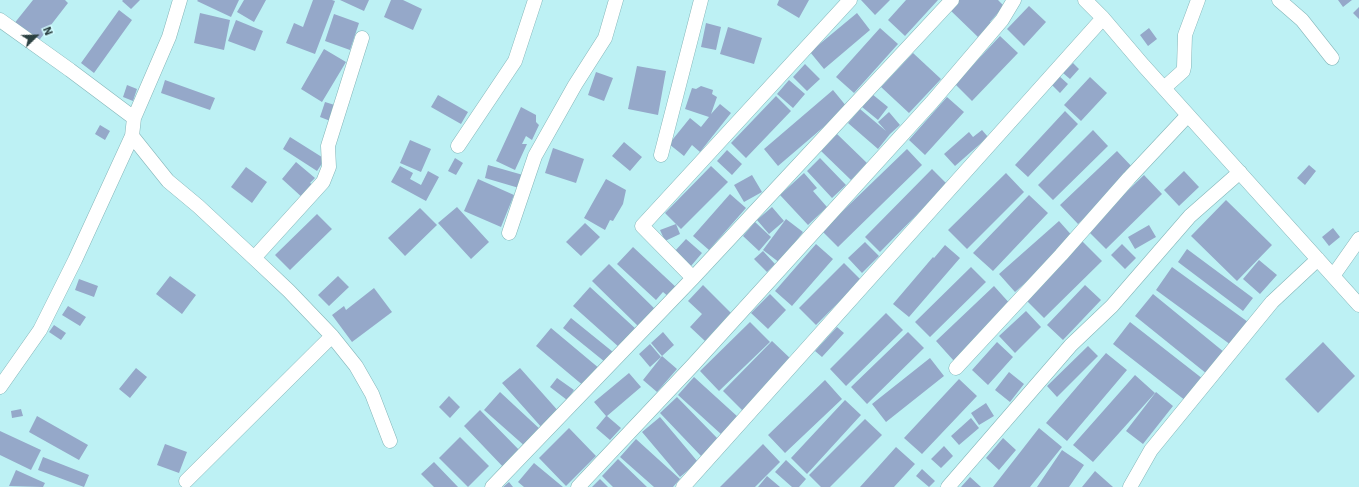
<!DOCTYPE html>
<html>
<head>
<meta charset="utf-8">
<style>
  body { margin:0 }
  #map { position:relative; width:1359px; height:487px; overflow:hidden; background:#bdf1f4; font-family:"Work Sans",sans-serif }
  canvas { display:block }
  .north { position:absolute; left:16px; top:16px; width:40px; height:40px; -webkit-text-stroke:3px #d3fcff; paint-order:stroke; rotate:67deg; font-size:11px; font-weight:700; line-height:16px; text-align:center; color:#2b4041 }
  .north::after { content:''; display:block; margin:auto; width:14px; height:18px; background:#2b4041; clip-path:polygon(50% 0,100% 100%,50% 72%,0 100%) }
</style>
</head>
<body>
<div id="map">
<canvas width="1359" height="487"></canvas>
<div class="north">N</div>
</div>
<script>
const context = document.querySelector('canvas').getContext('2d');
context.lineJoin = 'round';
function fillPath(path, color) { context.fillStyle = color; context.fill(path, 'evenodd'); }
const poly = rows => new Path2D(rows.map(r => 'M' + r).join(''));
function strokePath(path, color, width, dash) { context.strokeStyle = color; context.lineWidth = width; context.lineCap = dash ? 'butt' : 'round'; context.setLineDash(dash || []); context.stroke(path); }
fillPath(poly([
  [33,0,65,0,68,3,37,43,13,25],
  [123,0,140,0,131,9,122,1],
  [198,0,239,0,231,17,197,1],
  [244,0,266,0,254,22,237,12],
  [313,0,332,0,335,1,315,54,286,43,294,23,303,27],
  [340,0,369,0,364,11],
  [391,0,403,0,422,9,413,30,384,17],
  [779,0,809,0,799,18,777,5],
  [861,0,890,0,875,15],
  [906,0,938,0,905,36,888,20],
  [958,0,998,0,1004,6,990,22,991,23,978,37,949,9],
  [1338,0,1352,0,1343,7],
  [1029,6,1046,22,1024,46,1007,29],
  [1359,7,1359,19,1353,13],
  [119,10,132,20,94,73,81,63],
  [200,13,230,20,224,50,194,43],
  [857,13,870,30,824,69,810,52],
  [334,14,359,23,350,50,325,41],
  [236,20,263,31,255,51,228,41],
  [706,23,721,27,716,50,701,47],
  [728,27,762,38,754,64,720,54],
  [880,28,898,44,854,93,836,77],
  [1149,28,1157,39,1148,46,1140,35],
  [1000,36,1018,53,972,101,955,84],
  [324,49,346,62,322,102,301,89],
  [913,53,941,79,909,113,881,87],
  [1073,63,1079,69,1070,79,1063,73],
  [805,64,820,79,807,91,793,77],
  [637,66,666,71,658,115,628,109],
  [596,72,613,78,604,101,588,95],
  [1058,75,1068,84,1060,93,1050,83],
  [1090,77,1107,93,1081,121,1064,105],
  [165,80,215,98,210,110,161,93],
  [789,80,805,94,793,108,777,94],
  [127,85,137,89,133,101,123,97],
  [701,86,713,90,712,94,717,97,711,114,720,104,731,113,700,152,692,145,684,156,669,144,690,118,701,127,709,117,685,109,692,88,696,89],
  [833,90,847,107,778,166,764,149],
  [872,94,888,107,878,120,862,107],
  [438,95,468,112,461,124,431,107],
  [776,96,791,111,746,158,731,143],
  [947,97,964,112,925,155,909,140],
  [325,102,338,106,333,122,320,117],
  [521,107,536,115,536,122,539,125,532,140,526,136,522,144,527,144,515,170,496,161],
  [860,109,886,131,878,122,889,112,900,125,890,134,878,149,848,123],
  [1065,111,1078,124,1028,177,1015,165],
  [100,125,110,131,105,140,95,134],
  [982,130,988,137,955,166,944,154,969,132,973,137],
  [1093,130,1108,146,1053,200,1038,185],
  [837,134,867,163,851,180,821,151],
  [290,137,325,159,317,171,283,149],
  [410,140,431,149,421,172,400,163],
  [624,142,642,157,630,171,612,156],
  [553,148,584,159,576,183,545,173],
  [907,149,922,165,838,247,822,231],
  [727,150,742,164,732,175,717,161],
  [1117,151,1135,170,1078,224,1060,205],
  [455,158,463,163,456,175,448,171],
  [820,158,846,185,832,198,807,171],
  [296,162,315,178,310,183,315,186,304,199,282,179],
  [488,165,523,175,519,188,485,178],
  [1309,165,1316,171,1305,185,1297,178],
  [400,166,413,173,410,179,421,185,428,171,439,177,426,201,391,182],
  [711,166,728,182,681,229,676,224,680,234,665,241,660,230,676,224,665,213],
  [246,167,267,182,252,203,231,187],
  [932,169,947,184,880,252,865,237],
  [1184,171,1199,187,1179,206,1164,190],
  [804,173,817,188,813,191,827,207,808,225,780,195],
  [1006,173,1024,192,967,249,948,230],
  [752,175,762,192,744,202,734,185],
  [1144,175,1162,194,1106,249,1087,230],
  [478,179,514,195,501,227,464,211],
  [606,179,626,190,623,204,613,221,610,220,605,230,584,218],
  [730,194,746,208,709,250,693,236],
  [1029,195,1048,213,993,271,973,253],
  [1226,200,1272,245,1237,281,1191,236],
  [457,207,489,242,471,259,438,223],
  [772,207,784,221,769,234,757,220],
  [420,208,437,225,405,256,388,238],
  [317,214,332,229,290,270,275,255],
  [786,219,803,232,780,263,763,250],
  [1059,221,1075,239,1015,292,999,274],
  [755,222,771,237,759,251,743,236],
  [585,223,600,237,581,256,566,242],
  [1149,225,1156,237,1135,249,1128,237],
  [1333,228,1340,237,1329,246,1322,237],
  [686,239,702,253,691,266,674,252],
  [1082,241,1102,261,1044,318,1024,298],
  [865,242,879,256,862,273,848,258],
  [816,244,833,259,792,306,775,291],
  [1122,244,1136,258,1125,269,1111,255],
  [945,245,960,258,909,317,893,304,933,257,934,258],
  [633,247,678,289,670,298,663,292,656,300,617,264],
  [1187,249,1253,298,1243,311,1178,262],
  [763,251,775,264,767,272,754,259],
  [1259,260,1277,275,1260,294,1243,279],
  [844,263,861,280,816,325,799,308],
  [609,264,656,310,639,327,592,281],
  [971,267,986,282,930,337,915,322],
  [1172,267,1248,322,1231,345,1156,290],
  [170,276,196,295,182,314,156,294],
  [338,276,349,287,329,306,318,295],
  [79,279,98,286,94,297,75,290],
  [703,285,731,313,705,341,690,327,702,314,688,301],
  [1085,285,1101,300,1063,340,1047,325],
  [994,286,1012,306,954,361,936,341],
  [590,287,637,330,620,348,573,306],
  [374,288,392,312,352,342,332,315,344,306,346,310],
  [770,294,786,310,768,329,751,313],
  [1153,294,1224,352,1207,374,1135,316],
  [68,306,86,317,80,326,62,315],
  [1026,311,1041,327,1015,353,999,336],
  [886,313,903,330,846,386,830,369],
  [571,318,613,352,605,362,563,328],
  [750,322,770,342,719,391,700,371],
  [1130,322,1203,379,1186,401,1113,344],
  [54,325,66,333,61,340,49,332],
  [837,327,844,333,822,357,815,351],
  [551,328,600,369,585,387,536,346],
  [663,332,674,345,662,356,651,343],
  [908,332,924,348,867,404,851,387],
  [772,341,792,360,743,411,723,391],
  [997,342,1013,357,988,385,972,370],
  [1323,342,1355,376,1318,413,1285,379],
  [650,344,661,357,650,367,639,354],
  [1088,346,1098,356,1057,397,1047,386],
  [1106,353,1127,370,1067,441,1046,423],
  [662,356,677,369,657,392,643,380],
  [930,358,944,376,886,422,872,404],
  [136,368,147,377,130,398,119,389],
  [520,368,560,413,543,429,502,383],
  [1009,372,1024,384,1010,402,995,390],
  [629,373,641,387,607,416,621,428,610,440,596,428,606,416,594,402],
  [1135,375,1155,393,1093,462,1073,445],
  [694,377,738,417,722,435,678,395],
  [557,378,574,390,567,400,550,387],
  [959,379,977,396,922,454,904,438],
  [825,380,842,399,785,453,768,435],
  [500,392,542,431,527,448,484,410],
  [1156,392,1173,406,1143,444,1126,431],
  [449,396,460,407,450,418,439,407],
  [677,397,718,439,701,456,660,413],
  [845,400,861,415,807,474,791,458],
  [986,403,994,416,979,425,971,413],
  [21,409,23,416,12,418,11,411],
  [480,410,523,454,506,470,464,426],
  [37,416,88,445,79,460,29,432],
  [660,417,698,462,680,477,642,432],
  [971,418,979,428,959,445,951,436],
  [865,419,882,435,830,487,821,487,809,475],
  [569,428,596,456,566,486,539,458],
  [1039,428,1062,447,1030,487,993,487],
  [0,431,41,450,31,470,0,455],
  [460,437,489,466,468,487,439,458],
  [1003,438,1016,450,999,470,986,458],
  [636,439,680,479,673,487,654,487,620,457],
  [165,444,187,452,179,473,157,465],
  [763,444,780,462,755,487,720,487],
  [944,446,953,456,941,468,931,459],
  [896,447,915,464,894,487,860,487],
  [1062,450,1084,465,1069,487,1037,487],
  [43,457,89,475,84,487,38,470],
  [618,459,647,487,613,487,602,476],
  [786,460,806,479,799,487,792,487,775,472],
  [434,462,458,487,434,487,421,474],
  [534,463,563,487,524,487,518,482],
  [922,469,935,481,929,487,916,476],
  [16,470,45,483,43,487,9,486],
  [1095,471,1113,487,1082,487],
  [767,476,780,487,758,487],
  [970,477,981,487,961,487],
  [600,479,608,487,592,487],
  [509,482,513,487,503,487]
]), '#95a8c9');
const minor = poly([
  [1085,0,1103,18,1143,65,1359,305],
  [1279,0,1302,20,1332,58],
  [0,20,70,70,134,118],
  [1164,88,1183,71,1184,67,1185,35,1198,0],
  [132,136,168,181,198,206,254,258,289,291,332,336,356,366,372,394,390,441],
  [458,146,515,61,535,0],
  [661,155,701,0],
  [509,233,535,156,575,85,605,38,616,0],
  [254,258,323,182,329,167,328,146,362,38],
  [1333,276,1359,239],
  [693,278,642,226,850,0],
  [956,368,1061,255,1129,178,1188,115],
  [0,387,40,330,75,260,132,136,134,118,169,37,180,0],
  [186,481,332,336],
  [492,487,693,278,952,0],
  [578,487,693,365,932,102,1002,20,1014,0],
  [683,487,1103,18],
  [948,487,1071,345,1112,306,1190,216,1240,172],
  [1130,487,1151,450,1272,302,1318,259]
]);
strokePath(minor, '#83b5b8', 15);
strokePath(minor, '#fff', 14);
</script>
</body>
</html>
